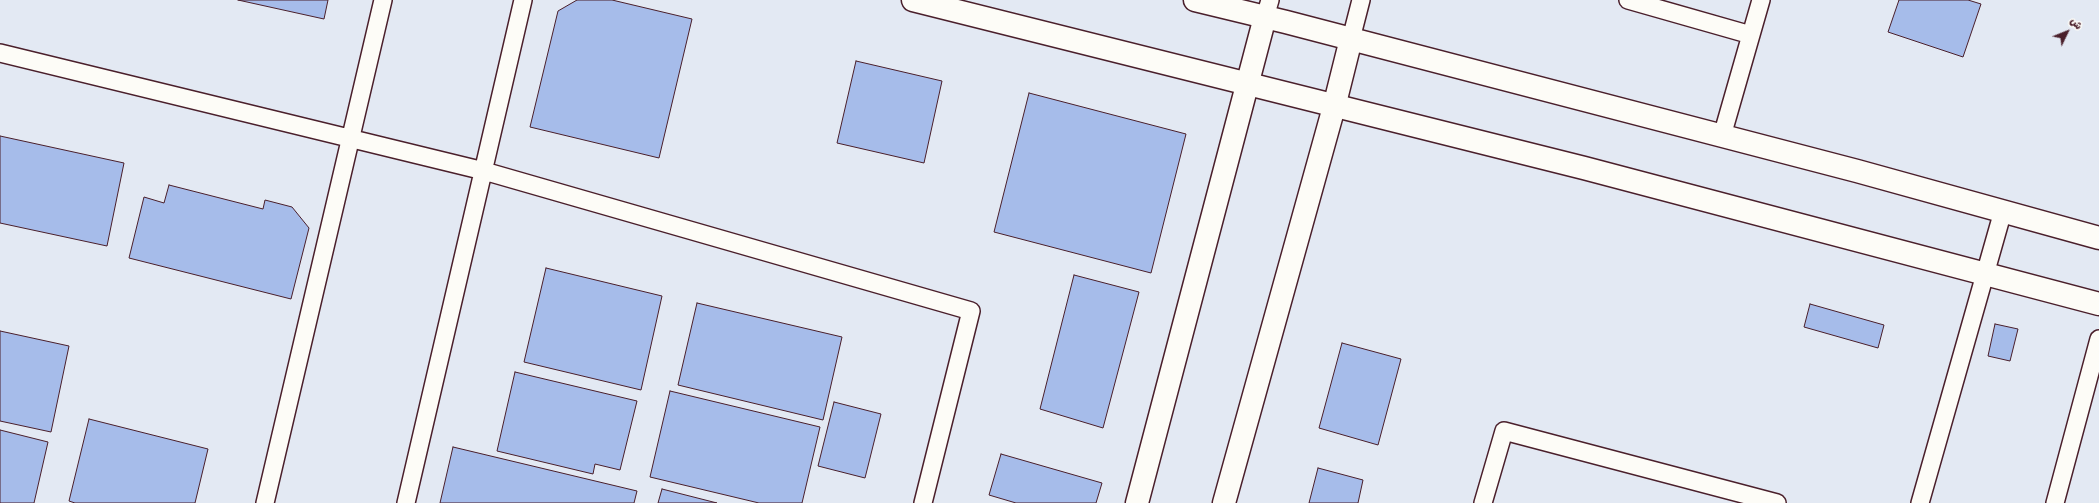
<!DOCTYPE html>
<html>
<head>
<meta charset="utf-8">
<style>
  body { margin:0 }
  #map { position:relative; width:2099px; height:503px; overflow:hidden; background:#fdfcf7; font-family:Itim,"Playpen Sans Arabic",sans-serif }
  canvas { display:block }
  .north { position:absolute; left:2047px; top:12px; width:40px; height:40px; -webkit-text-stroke:3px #fdfcf7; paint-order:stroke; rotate:47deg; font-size:11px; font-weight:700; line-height:16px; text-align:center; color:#4a1f2b }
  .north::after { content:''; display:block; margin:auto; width:14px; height:18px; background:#4a1f2b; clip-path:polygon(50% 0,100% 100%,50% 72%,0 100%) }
</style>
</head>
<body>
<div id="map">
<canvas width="2099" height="503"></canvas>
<div class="north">ش</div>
</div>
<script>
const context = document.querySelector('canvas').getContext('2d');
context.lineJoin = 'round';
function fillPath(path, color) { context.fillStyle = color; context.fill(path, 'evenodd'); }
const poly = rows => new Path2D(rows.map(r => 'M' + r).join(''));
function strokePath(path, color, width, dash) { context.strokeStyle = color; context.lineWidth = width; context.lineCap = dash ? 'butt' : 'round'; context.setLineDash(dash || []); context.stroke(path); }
fillPath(poly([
  [0,0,2099,0,2099,503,0,503]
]), '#e3e9f3');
const building = poly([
  [238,0,328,0,324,19,238,0],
  [577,0,612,0,692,19,659,158,530,127,558,11,577,0],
  [1899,0,1968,0,1981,4,1963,57,1888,32,1899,0],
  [856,61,942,81,924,163,837,143,856,61],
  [1029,93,1186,134,1151,273,994,232,1029,93],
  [0,136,124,163,107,246,0,223,0,136],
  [169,185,263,209,265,200,292,207,309,228,291,299,129,258,144,197,164,203,169,185],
  [546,268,662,296,641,390,524,362,546,268],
  [1074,275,1139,292,1103,428,1040,409,1074,275],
  [697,303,842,337,823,420,678,385,697,303],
  [1810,304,1884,325,1878,348,1804,327,1810,304],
  [1995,324,2018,329,2010,361,1988,356,1995,324],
  [0,331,69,346,51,432,0,421,0,331],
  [1342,343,1401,359,1378,445,1319,428,1342,343],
  [515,372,637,401,620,470,595,464,593,474,497,451,515,372],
  [670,391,820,427,802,503,759,503,650,477,670,391],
  [834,402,881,414,865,478,818,466,834,402],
  [89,419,208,449,195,503,75,503,69,501,89,419],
  [0,430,48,442,34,503,0,503,0,430],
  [453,447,637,491,634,503,440,503,453,447],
  [1001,454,1102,483,1096,503,1016,503,989,495,1001,454],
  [1318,468,1363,480,1358,503,1309,503,1318,468],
  [662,489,717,503,658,503,662,489]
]);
fillPath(building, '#a6bcea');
strokePath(building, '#4a1f2b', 1);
const service = poly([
  [1628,0,1751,35],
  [1265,17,1270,0],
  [1351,39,1361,0],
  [0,53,484,171,971,311,923,503],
  [1722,136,1761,0],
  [265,503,383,0],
  [406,503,523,0],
  [1483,503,1504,431,1777,503],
  [1920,503,2003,211],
  [2055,503,2099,339]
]);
const minor = poly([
  [1137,503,1265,17],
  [1224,503,1334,107,1351,39]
]);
const tertiary = poly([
  [913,0,1584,168,2099,304],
  [1195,0,1286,22,1857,171,2099,238]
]);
strokePath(service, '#4a1f2b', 20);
strokePath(minor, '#4a1f2b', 25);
strokePath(tertiary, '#4a1f2b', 25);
strokePath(service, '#fdfcf7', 17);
strokePath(minor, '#fdfcf7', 22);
strokePath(tertiary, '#fdfcf7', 22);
</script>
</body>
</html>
